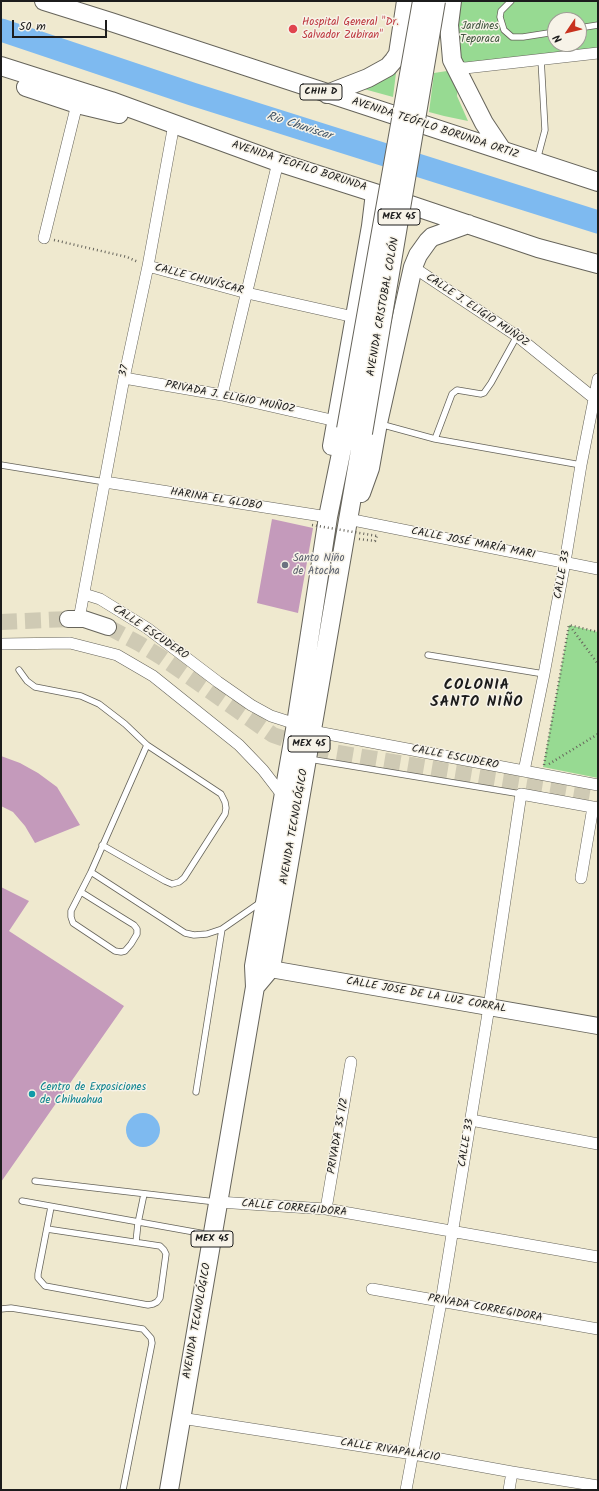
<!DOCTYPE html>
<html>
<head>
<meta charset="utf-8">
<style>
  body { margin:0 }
  #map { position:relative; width:599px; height:1491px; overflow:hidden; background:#efe9cf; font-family:Kalam,sans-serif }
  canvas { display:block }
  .frame { position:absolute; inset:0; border:2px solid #1c1c1c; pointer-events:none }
  .north { position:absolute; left:547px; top:12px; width:40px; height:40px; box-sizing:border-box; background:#f7f3e8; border:1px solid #9f9d96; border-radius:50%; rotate:235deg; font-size:11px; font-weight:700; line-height:16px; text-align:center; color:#1c1c1c }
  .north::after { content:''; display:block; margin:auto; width:14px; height:18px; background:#c8321e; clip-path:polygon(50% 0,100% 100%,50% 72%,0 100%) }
  .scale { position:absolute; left:12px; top:20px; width:95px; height:18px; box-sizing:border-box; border:2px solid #1c1c1c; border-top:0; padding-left:5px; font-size:12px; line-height:14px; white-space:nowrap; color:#1c1c1c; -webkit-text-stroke:3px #f7f3e8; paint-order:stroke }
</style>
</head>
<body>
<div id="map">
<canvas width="599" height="1491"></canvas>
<div class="frame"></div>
<div class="north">N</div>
<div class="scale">50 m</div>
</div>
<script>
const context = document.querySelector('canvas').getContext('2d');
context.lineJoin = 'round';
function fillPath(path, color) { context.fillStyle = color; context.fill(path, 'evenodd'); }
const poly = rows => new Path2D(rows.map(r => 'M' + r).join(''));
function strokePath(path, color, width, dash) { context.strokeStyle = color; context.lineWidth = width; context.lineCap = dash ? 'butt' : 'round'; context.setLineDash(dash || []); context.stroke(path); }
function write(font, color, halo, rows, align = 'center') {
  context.font = font + ' Kalam,sans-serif'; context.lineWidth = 3; context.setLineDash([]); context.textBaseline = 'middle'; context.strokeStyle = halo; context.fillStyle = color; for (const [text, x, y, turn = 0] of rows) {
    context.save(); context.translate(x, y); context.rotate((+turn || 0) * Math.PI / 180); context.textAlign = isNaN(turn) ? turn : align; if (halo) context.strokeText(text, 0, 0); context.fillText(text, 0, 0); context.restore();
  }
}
fillPath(poly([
  [450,1,598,1,598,50,466,67,451,62],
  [555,20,579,20,579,44,555,44],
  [397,65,393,97,342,83],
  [447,71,455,79,458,85,457,96,468,121,444,116,429,112,434,73],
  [569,625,598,632,598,778,543,767]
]), '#97da92');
fillPath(poly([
  '126 1130a17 17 0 1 1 34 0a17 17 0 1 1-34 0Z'
]), '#7ebaf0');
strokePath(poly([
  [1,30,192,94,598,222]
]), '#7ebaf0', 23);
fillPath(poly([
  [272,519,313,528,298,613,257,603],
  [1,756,20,763,38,773,57,787,80,825,35,843,25,826,13,812,1,806],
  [1,887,29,901,9,931,124,1006,1,1182]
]), '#c49abb');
strokePath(poly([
  [1,622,68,619],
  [108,627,140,644,161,657,273,735,300,744,333,752,598,796]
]), '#cfcab4', 16, [16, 8]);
const lane = poly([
  [511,1,501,11,500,17,504,30,512,37,523,37,555,32],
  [579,28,598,25],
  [537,160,545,130,541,59],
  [380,424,435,439,581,465],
  [435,439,452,394,457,390,481,394,484,393,491,383,517,336],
  [1,465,105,482],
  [428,655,544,674],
  [19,670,27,681,35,687,81,696,99,704,125,724,147,745,91,872],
  [309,759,521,794],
  [102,845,165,881,172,884,179,882,184,878,225,814,226,808,225,802,221,794,147,745],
  [81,892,121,917,134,925,137,929,137,934,131,944,125,951,121,952,115,951,73,923,71,917,71,911,91,872,185,933,194,935,207,934,222,929,261,902],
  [196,1092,222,929],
  [35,1181,216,1202],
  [22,1201,211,1235],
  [47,1229,160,1246,164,1250,166,1254,160,1298,157,1302,153,1304,148,1305,45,1286,38,1278,38,1274,51,1207],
  [136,1242,138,1223,144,1194],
  [1,1309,11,1308,143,1329,151,1338,152,1343,123,1490]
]);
const street = poly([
  [456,67,465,68,598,53],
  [44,238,77,104],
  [148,266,247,293,354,317],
  [413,267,517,336,595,399,598,400],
  [124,378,222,395,336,421],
  [222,395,278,162],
  [105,482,328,517],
  [348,519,598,569],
  [84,594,100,599,147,628,218,682,251,705,271,716,296,724],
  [79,619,124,378,148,266,174,124],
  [1,644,70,643,117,655,153,676,239,745,263,770,283,796],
  [312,731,598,785],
  [524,771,544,674,565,562,581,465,598,379],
  [581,878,593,807],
  [471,1120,598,1144],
  [218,1202,326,1209,598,1257],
  [326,1209,351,1062],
  [372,1289,598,1329],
  [181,1418,413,1454,512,1472,598,1486],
  [406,1490,441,1302,489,1007,521,794,598,808],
  [509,1490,512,1472]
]);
const secondary = poly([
  [68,619,84,619,108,627],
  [259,967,598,1026]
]);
const primary = poly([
  [44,1,111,22,598,182],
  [452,1,449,25,452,60,484,123,502,150],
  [1,66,111,101,278,162,375,193,538,248,598,264],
  [26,87,77,104,119,114],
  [327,94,368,78,388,67,394,60,398,54,406,1],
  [332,446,371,226,375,193],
  [361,493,370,468,378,423,413,267,418,255,428,241,432,237,468,224],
  [255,987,271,968,363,433],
  [169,1490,255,987,254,966,296,724,328,517,346,429]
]);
strokePath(lane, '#66645b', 7);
strokePath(street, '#66645b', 12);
strokePath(secondary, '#66645b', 18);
strokePath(primary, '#66645b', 20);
strokePath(poly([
  [54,240,127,257,138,262],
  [359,539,375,541,377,536],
  [570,626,598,664],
  [549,764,598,734],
  [544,765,569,625,598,632]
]), '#66645b', 2.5, [1, 3]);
strokePath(lane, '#fff', 5.5);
strokePath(street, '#fff', 11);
strokePath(secondary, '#fff', 16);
strokePath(primary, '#fff', 18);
const primaryBridge = poly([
  [346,429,422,1],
  [363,433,436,1]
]);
strokePath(primaryBridge, '#66645b', 20, []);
strokePath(poly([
  [312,525,377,536]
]), '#66645b', 2.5, [1, 3]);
strokePath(primaryBridge, '#fff', 18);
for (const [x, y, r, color] of [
  [293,29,5,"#e0444e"],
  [285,565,4,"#6b7280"],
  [32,1094,4,"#0f9aa8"]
]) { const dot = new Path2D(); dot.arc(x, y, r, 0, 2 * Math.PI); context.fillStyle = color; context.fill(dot); strokePath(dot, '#f7f3e8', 1.5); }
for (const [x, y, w] of [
  [321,92,42],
  [399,217,42],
  [309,744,42],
  [212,1239,42]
]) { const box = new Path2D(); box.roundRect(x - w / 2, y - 8, w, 16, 3); context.fillStyle = '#f7f3e8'; context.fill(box); strokePath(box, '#1c1c1c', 1); }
write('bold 10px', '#1c1c1c', null, [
  ["CHIH D",321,92],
  ["MEX 45",399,217],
  ["MEX 45",309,744],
  ["MEX 45",212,1239]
]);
write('11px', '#be3a42', '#f7f3e8', [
  ["Hospital General \"Dr.",302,23],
  ["Salvador Zubiran\"",302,36]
], 'left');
write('11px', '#41553f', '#f7f3e8', [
  ["Jardines",480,27],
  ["Teporaca",480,40]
]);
write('11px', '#1c1c1c', '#f7f3e8', [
  ["AVENIDA TEÓFILO BORUNDA ORTIZ",435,129,18],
  ["AVENIDA TEOFILO BORUNDA",299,167,18],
  ["CALLE CHUVÍSCAR",199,280,15],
  ["AVENIDA CRISTOBAL COLÓN",384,307,-80],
  ["CALLE J. ELIGIO MUÑOZ",477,311,34],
  ["37",125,371,-78],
  ["PRIVADA J. ELIGIO MUÑOZ",230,398,11],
  ["HARINA EL GLOBO",216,500,9],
  ["CALLE JOSÉ MARÍA MARI",473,544,11],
  ["CALLE 33",563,575,-80],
  ["CALLE ESCUDERO",150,633,34],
  ["CALLE ESCUDERO",455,758,11],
  ["AVENIDA TECNOLÓGICO",295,827,-80],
  ["CALLE JOSE DE LA LUZ CORRAL",426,996,10],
  ["PRIVADA 35 1/2",339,1136,-80],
  ["CALLE 33",467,1143,-81],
  ["CALLE CORREGIDORA",294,1209,5],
  ["PRIVADA CORREGIDORA",485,1309,10],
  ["AVENIDA TECNOLÓGICO",198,1321,-80],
  ["CALLE RIVAPALACIO",390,1451,9]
]);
write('11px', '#5b616d', '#f7f3e8', [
  ["Santo Niño",293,559],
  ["de Atocha",293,572]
], 'left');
write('11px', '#0d838f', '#f7f3e8', [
  ["Centro de Exposiciones",40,1088],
  ["de Chihuahua",40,1101]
], 'left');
write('italic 12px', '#3e5366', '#f7f3e8', [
  ["Rio Chuviscar",299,127,18]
]);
context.letterSpacing = '1px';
write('bold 15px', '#1c1c1c', '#f7f3e8', [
  ["COLONIA",477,686],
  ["SANTO NIÑO",477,703]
]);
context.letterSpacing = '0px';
</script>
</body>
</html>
